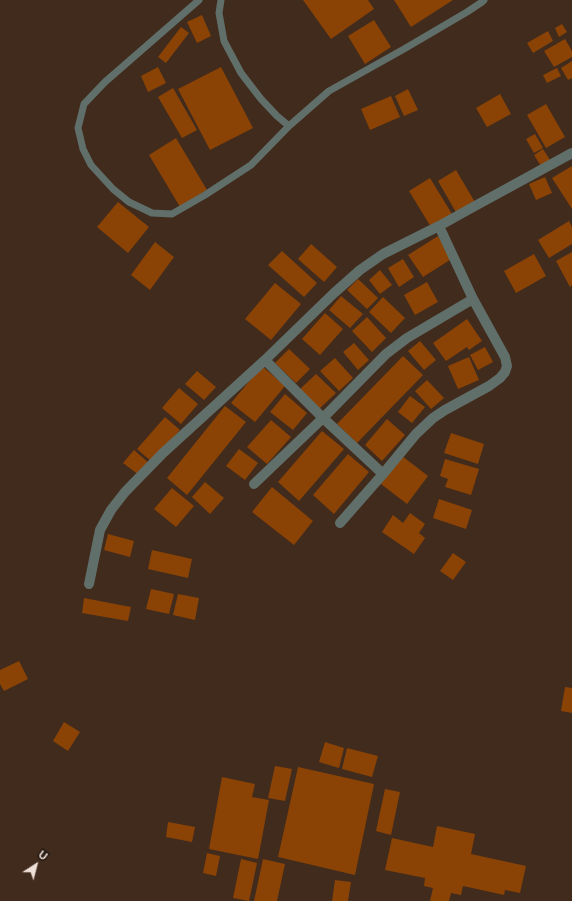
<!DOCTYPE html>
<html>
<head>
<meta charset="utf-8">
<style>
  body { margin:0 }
  #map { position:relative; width:572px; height:901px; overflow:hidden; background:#412b1d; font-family:Inter,sans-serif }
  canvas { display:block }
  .north { position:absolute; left:16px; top:845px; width:40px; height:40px; -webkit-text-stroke:3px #201610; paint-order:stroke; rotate:36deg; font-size:11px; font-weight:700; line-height:16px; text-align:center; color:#f0e1d8 }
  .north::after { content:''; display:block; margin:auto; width:14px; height:18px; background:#f0e1d8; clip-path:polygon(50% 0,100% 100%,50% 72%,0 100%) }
</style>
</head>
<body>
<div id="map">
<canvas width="572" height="901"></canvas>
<div class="north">U</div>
</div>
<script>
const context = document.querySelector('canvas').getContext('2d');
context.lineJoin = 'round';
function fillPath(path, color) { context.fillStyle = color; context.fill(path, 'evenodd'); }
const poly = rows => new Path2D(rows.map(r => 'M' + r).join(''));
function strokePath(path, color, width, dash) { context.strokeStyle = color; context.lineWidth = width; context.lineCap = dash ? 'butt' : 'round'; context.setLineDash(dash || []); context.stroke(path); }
fillPath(poly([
  [303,0,368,0,374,9,331,39],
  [394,0,453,0,411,27],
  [202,15,211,36,197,43,187,22],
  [374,20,391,47,365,64,348,36],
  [562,24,567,32,559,37,555,28],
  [181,27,189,33,166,63,158,57],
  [548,31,553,41,533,53,527,43],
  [565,39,572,51,572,57,554,67,544,51],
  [572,61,572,78,568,80,561,68],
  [158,67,166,83,148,92,141,76],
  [221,67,253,128,210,150,178,89],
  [557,68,561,76,547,83,543,75],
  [173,88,197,130,182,138,158,97],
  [408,89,418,110,404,116,395,96],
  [500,94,511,114,487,127,476,108],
  [391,96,400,117,370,130,361,109],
  [546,104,565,137,546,148,527,115],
  [535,134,543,148,534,153,526,139],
  [176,138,207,190,180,207,149,155],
  [543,149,550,160,541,166,534,155],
  [572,166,572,209,552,178],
  [456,170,476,204,457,214,438,181],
  [545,177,552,193,536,200,529,184],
  [430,178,452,214,431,227,409,191],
  [118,202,149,227,128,253,97,227],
  [569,221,572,227,572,244,549,258,538,240],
  [438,236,453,258,423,277,408,255],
  [155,242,174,257,150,290,131,275],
  [311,244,337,267,324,282,298,259],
  [282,251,317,283,304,297,268,265],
  [572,252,572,285,570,287,556,261],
  [534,254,546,276,516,293,504,271],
  [403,259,414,277,399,287,388,268],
  [380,270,392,285,380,294,369,280],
  [358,279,378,298,367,309,347,290],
  [427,282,438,302,415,315,404,295],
  [275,283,301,304,271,340,245,319],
  [341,296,363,314,350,328,329,310],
  [383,297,405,318,391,333,369,312],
  [325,313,343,329,320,355,302,339],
  [367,317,386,338,372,352,352,331],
  [467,319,482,341,469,350,467,347,446,361,433,343],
  [420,341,436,360,424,370,408,351],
  [354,343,369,360,358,370,343,352],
  [485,347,493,362,478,370,470,355],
  [289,349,310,369,296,383,275,363],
  [403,356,423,375,357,443,337,424],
  [469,357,479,380,458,389,448,366],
  [335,358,353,378,339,391,320,371],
  [262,366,285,386,255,422,231,403],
  [197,371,216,387,204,400,185,384],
  [316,374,336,393,318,410,299,390],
  [427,380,444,398,431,409,415,391],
  [179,388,198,404,181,424,162,408],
  [285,394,307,413,293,430,270,412],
  [410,396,425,407,412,423,398,412],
  [225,406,246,422,187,495,167,478],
  [165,417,180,430,152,462,137,449],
  [387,419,405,435,382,461,365,445],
  [271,420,291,437,267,464,247,447],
  [322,431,344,449,299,501,278,482],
  [451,433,484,444,478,464,444,453],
  [239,449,258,463,245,480,226,466],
  [134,450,149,463,139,475,123,463],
  [348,454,369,472,334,514,313,495],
  [402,456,428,476,407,504,381,484],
  [445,459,479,469,471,495,445,487,448,479,440,476],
  [205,482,224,498,210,514,192,497],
  [272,487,313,521,294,545,252,512],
  [172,488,194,506,176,527,154,509],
  [439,499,472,510,466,529,433,518],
  [410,513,425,524,419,533,425,538,414,554,382,532,393,515,403,523],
  [108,534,134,541,130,557,104,550],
  [152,550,192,559,188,578,148,569],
  [453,553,466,562,453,580,440,571],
  [151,589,174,594,169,614,146,609],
  [178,594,199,598,195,620,173,615],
  [84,598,131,607,128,621,82,613],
  [19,661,28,679,4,691,0,684,0,670],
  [565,687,572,688,572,713,561,711],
  [64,722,80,732,68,751,53,741],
  [325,742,344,748,339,768,319,762],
  [347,748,378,756,372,777,342,769],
  [275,766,292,769,285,801,268,798],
  [298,767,374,784,355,875,278,857],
  [222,777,255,784,252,797,269,800,258,859,209,849],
  [385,789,400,792,391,835,376,831],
  [168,822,195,827,192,842,166,837],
  [437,826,475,834,471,854,526,866,520,893,505,890,504,895,463,886,461,895,451,893,449,901,430,901,433,888,424,886,425,878,385,870,392,838,433,847],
  [207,853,220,856,216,876,203,873],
  [241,859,257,863,249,901,233,898],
  [263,859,285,864,277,901,254,901],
  [335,880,351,882,348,901,332,901]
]), '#8a4305');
strokePath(poly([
  [199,0,105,82,84,104,78,128,83,149,91,165,113,189,129,202,152,213,172,214,205,195,251,165,289,126],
  [221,0,219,13,224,41,241,73,261,99,277,116,289,126,329,91,404,49,467,12,482,2,484,0]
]), '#616f6b', 7);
strokePath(poly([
  [265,360,323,418,383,474],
  [254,484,323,418,386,354,407,338,473,299,439,226,475,206,572,153],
  [340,523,383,474,416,434,433,418,445,410,489,386,500,378,505,372,507,366,505,357,473,299],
  [89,584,100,530,111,510,125,492,163,453,265,360,333,294,360,270,383,254,439,226]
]), '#616f6b', 10);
</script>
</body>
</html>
